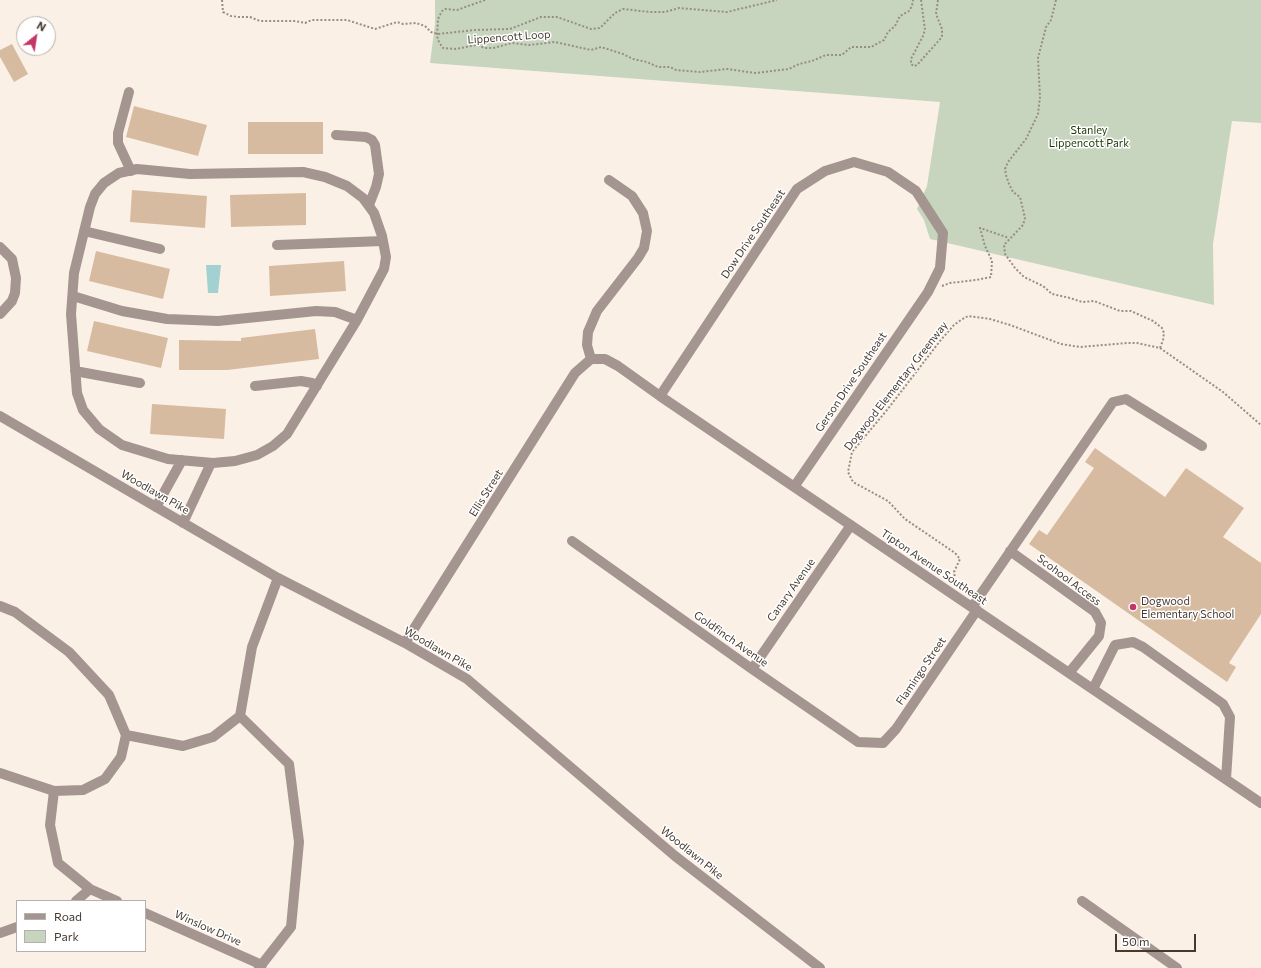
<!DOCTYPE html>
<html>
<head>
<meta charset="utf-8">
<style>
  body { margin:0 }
  #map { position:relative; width:1261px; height:968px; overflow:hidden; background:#fbf0e6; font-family:Commissioner,sans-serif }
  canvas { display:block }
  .legend { position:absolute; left:16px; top:900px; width:130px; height:52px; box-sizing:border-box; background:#fff; border:1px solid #b5b0ad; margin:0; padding:5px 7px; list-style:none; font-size:12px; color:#453a31 }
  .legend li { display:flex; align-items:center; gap:8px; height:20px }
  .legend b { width:20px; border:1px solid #b5b0ad }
  .north { position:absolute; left:16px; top:16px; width:40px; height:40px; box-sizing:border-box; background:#fff; border:1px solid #b5b0ad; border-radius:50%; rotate:30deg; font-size:11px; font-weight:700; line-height:16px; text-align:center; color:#453a31 }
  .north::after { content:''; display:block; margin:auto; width:14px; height:18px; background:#c33666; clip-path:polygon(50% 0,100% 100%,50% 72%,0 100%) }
  .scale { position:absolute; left:1115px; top:934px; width:81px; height:18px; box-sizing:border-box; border:2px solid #453a31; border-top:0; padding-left:5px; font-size:12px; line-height:14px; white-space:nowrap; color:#453a31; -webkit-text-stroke:3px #fff; paint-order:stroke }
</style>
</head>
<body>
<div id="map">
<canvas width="1261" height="968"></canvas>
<ul class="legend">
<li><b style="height:5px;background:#a49590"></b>Road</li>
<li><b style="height:11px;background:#c7d5bf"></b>Park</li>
</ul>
<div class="north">N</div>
<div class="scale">50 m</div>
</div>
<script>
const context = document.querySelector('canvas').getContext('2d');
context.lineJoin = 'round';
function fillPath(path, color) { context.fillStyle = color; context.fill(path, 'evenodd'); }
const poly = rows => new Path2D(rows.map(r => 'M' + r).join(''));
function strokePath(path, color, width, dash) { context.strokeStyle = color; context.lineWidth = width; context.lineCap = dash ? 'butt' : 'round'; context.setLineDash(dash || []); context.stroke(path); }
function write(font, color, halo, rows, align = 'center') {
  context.font = font + ' Commissioner,sans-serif'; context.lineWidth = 3; context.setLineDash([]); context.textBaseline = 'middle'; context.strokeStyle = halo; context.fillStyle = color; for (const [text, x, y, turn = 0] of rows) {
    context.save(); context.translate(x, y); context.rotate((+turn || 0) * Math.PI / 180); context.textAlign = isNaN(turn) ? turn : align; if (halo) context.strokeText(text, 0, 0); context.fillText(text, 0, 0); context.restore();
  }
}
fillPath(poly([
  [435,0,1261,0,1261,123,1232,121,1213,244,1214,305,930,239,924,220,917,209,927,186,940,102,430,63,435,24]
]), '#c7d5bf');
fillPath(poly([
  [206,265,221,265,218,293,208,293]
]), '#a3d1d1');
fillPath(poly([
  [12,44,28,74,14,82,0,57,0,50],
  [134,106,207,125,198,156,126,137],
  [248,122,323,122,323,154,248,154],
  [132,190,207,196,205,228,130,222],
  [306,193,306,225,231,227,230,195],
  [96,251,170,269,163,299,89,281],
  [344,261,346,291,270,296,269,266],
  [94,321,168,338,161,368,87,351],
  [315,329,319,359,227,370,179,370,179,340,241,341,241,338],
  [152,404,226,409,224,439,150,434],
  [1095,448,1165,497,1186,468,1244,508,1223,537,1261,563,1261,614,1229,663,1236,667,1227,682,1029,544,1039,530,1047,535,1094,468,1085,462]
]), '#d7bba1');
strokePath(poly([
  [222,0,223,12,231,16,239,17,250,17,260,21,295,21,305,23,312,20,347,20,375,29,397,22,403,24,416,23,425,26,431,32,438,34,475,30,510,29,541,17,557,17,591,29,600,28,615,13,623,9,650,12,665,12,679,8,727,12,777,0],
  [485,0,457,10,445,9,442,11,438,19,437,36,439,42,443,48,456,49,476,45,485,48,493,48,512,43,529,45,555,42,591,50,601,47,623,54,633,59,647,62,658,67,670,67,676,70,700,72,727,69,755,73,789,69,799,64,812,61,826,55,842,55,851,47,871,47,884,40,888,32,895,26,900,16,909,11,912,6,913,0],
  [921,0,925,30,923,36,911,59,911,64,914,66,917,65,942,37,942,29,936,14,938,0],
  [1056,0,1051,20,1046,27,1038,58,1040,97,1038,114,1026,139,1008,162,1005,169,1006,175,1009,184,1013,192,1020,197,1025,218,1023,225,1004,245,1005,254,1015,268,1024,277,1043,286,1052,294,1070,298,1082,302,1094,301,1120,311,1131,311,1153,321,1162,328,1164,333,1163,340,1160,348],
  [942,286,950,283,976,280,991,277,992,261,985,246,980,228,1009,238],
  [956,584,954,572,960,559,955,553,905,519,888,501,853,482,848,472,852,452,887,410,940,341,954,325,961,320,968,316,990,319,1010,325,1061,344,1080,347,1127,343,1137,343,1160,348,1223,392,1261,425]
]), '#988d83', 2, [2, 2]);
strokePath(poly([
  [129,92,118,133,118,143,131,171],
  [336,135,366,137,372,140,375,145,379,174,376,187,369,205],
  [137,169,190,174,303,172,325,177,347,186,363,198,374,213,382,236,386,257,384,269,357,320,287,434,273,446,257,455,235,461,213,463,168,459,122,445,99,429,83,410,77,393,71,314,74,273,90,207,95,194,104,183,119,173,137,169],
  [84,231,160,249],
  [277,245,383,241],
  [0,247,12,259,16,278,15,293,12,301,0,314],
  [73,296,122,311,167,319,218,321,316,311,335,312,357,320],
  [591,359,605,359,618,366,660,396,1261,803],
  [591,359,587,345,588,332,597,311,638,258,644,248,647,231,643,213,632,196,609,180],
  [75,371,140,383],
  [255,386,301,381,312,383,317,386],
  [660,396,797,189,825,171,854,162,888,172,916,191,943,233,940,268,928,292,794,487],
  [0,416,278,578,405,643,467,679,675,856,820,968],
  [156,507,182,460],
  [183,523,211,463],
  [572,541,752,669,858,742,883,743,896,729,977,610],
  [1010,551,1095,612,1101,623,1099,636,1069,673],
  [0,606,15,612,69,652,109,695,126,735,183,746,213,737,240,716],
  [972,607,1113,402,1126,399,1202,446],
  [405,643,575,373,591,359],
  [752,669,851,525],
  [1093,689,1115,645,1133,642,1143,647,1223,704,1230,717,1226,779],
  [0,773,54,791,83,790,105,779,121,757,126,735],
  [54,791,50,825,58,863,90,889,117,901],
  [76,901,90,889],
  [1082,901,1177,968],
  [145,913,262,965],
  [0,933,17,927],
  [259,968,291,927,299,842,289,764,240,716,252,647,278,578]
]), '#a49590', 10);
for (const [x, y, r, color] of [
  [1133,607,4,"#c33666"]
]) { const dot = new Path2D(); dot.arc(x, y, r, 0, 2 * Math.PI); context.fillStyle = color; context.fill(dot); strokePath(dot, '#fff', 1.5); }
write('11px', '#453a31', '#fff', [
  ["Lippencott Loop",509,37,-4],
  ["Dow Drive Southeast",753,234,-56],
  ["Gerson Drive Southeast",851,382,-56],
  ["Dogwood Elementary Greenway",896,386,-52],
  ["Woodlawn Pike",155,492,30],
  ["Ellis Street",486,493,-58],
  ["Tipton Avenue Southeast",934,567,34],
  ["Scohool Access",1069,580,37],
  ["Canary Avenue",791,590,-55],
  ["Goldfinch Avenue",731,639,35],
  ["Woodlawn Pike",438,649,30],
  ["Flamingo Street",921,671,-56],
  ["Woodlawn Pike",692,853,39],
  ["Winslow Drive",208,928,24]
]);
write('11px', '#1b3304', '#fff', [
  ["Stanley",1089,130],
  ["Lippencott Park",1089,143]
]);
write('11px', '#453a31', '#fff', [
  ["Dogwood",1141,601],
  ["Elementary School",1141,614]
], 'left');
</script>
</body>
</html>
